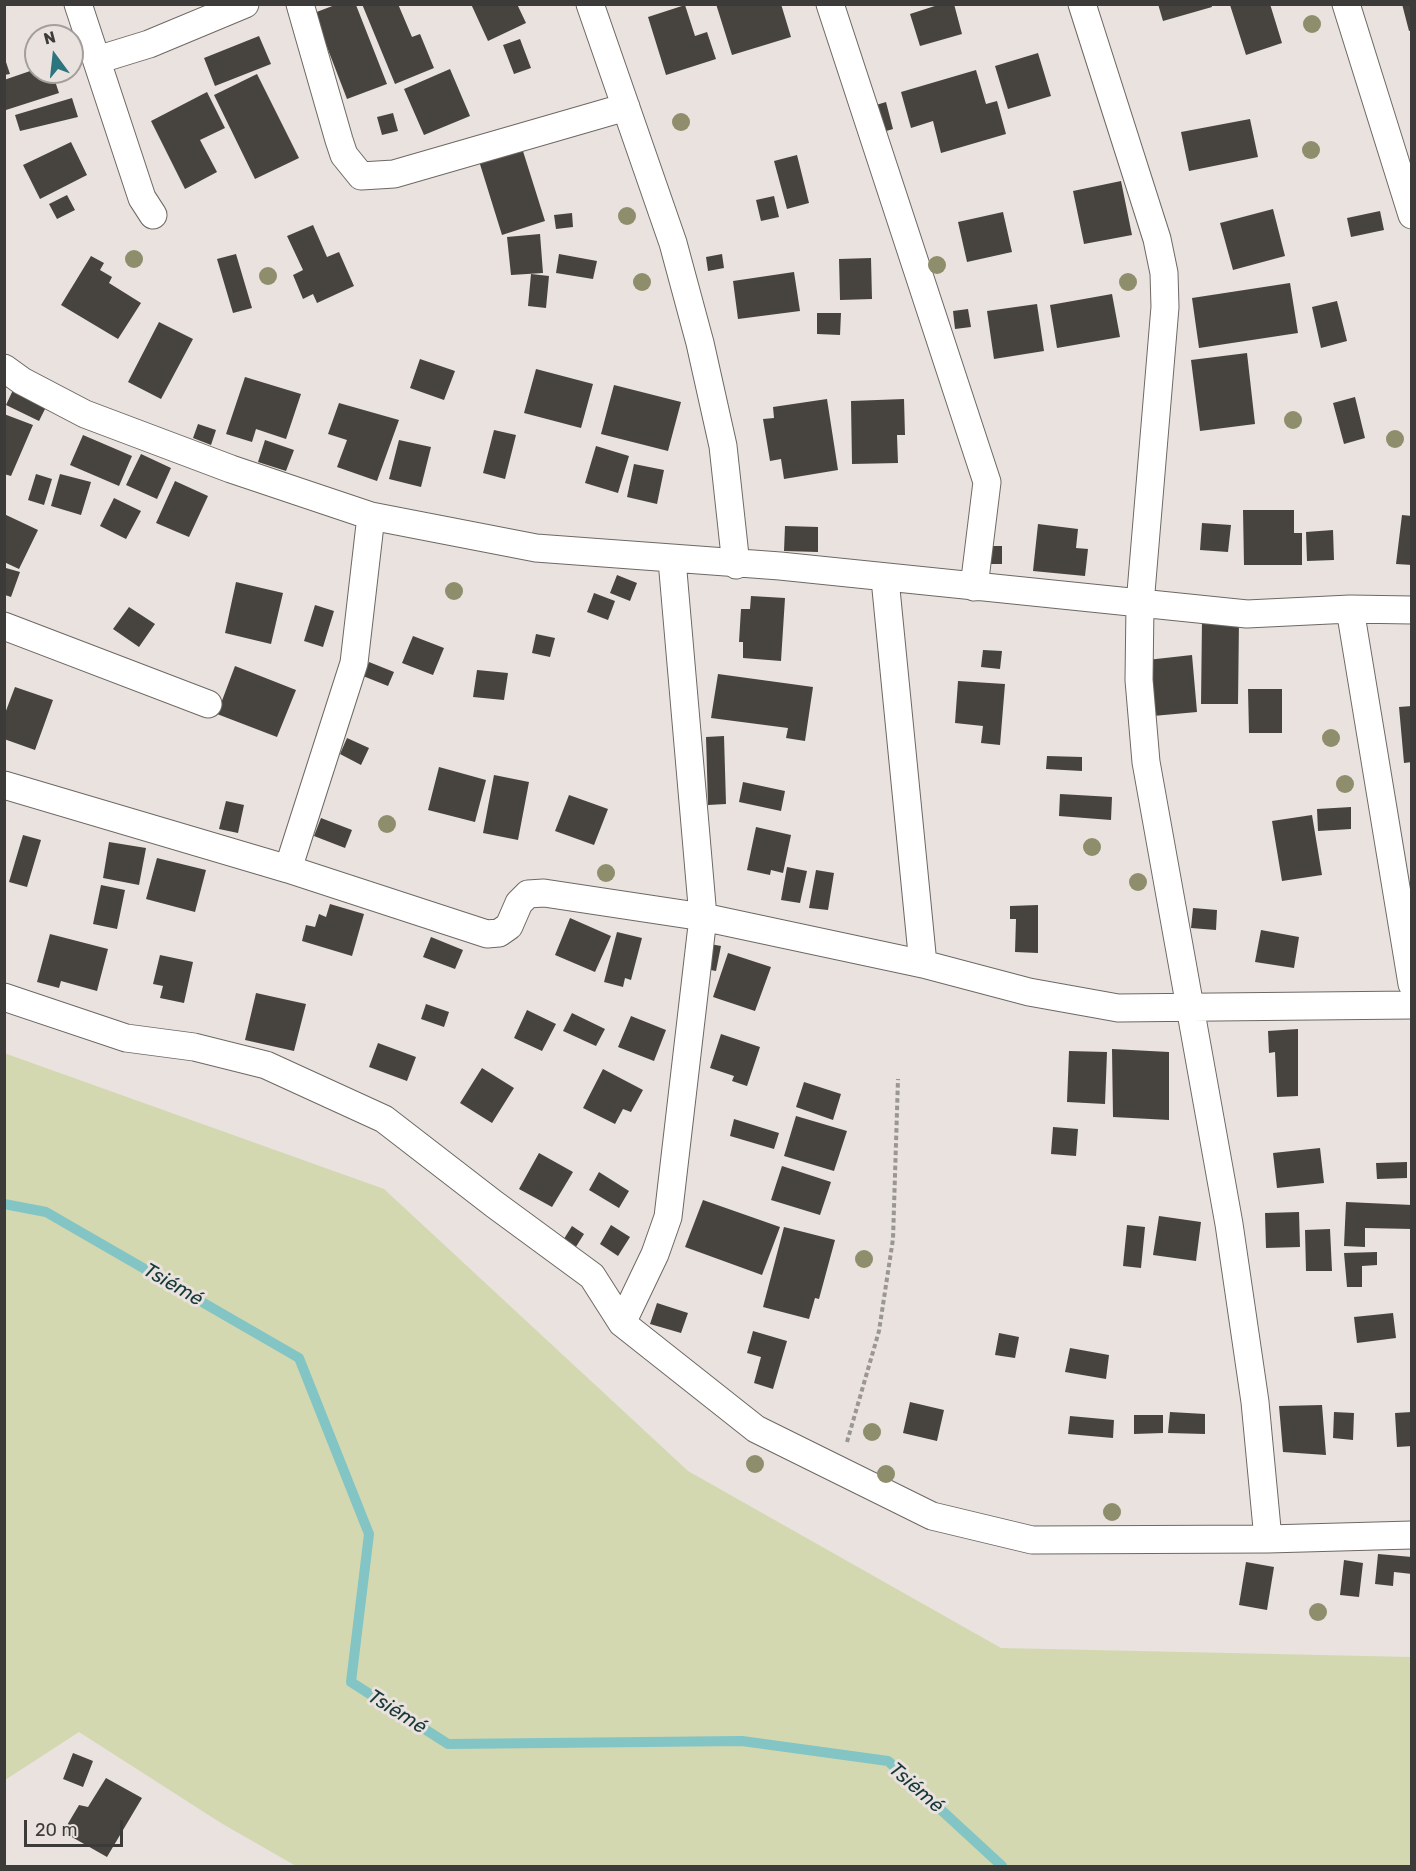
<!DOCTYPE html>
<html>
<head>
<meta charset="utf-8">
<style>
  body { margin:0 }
  #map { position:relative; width:1416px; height:1871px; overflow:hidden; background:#e9e2de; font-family:Rubik,sans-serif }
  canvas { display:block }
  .frame { position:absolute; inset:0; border:6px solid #3d3b39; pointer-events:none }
  .north { position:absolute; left:24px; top:24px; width:60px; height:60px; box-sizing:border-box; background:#e9e2de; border:2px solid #a49f9c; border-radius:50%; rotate:345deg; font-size:16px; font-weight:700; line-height:24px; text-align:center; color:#3d3b39 }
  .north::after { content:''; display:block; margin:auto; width:21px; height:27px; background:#2c747e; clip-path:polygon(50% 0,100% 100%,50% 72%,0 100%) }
  .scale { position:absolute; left:24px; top:1820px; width:99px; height:27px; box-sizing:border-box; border:3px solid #3d3b39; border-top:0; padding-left:8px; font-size:18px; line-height:21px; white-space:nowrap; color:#3d3b39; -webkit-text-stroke:4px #e9e2de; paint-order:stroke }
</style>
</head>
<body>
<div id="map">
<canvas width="1416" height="1871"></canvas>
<div class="frame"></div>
<div class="north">N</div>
<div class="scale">20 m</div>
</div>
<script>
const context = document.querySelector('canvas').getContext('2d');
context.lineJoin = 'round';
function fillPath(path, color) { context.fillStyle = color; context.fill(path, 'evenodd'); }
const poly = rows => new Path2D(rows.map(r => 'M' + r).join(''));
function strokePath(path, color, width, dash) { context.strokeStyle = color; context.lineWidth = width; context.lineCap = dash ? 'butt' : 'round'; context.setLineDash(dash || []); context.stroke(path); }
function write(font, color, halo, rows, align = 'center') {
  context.font = font + ' Rubik,sans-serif'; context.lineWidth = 6; context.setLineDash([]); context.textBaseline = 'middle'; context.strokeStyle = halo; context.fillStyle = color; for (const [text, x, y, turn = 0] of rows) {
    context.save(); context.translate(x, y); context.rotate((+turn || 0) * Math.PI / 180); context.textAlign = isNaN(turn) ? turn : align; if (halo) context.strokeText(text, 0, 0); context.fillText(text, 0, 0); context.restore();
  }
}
fillPath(poly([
  [4,1053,384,1189,688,1471,1001,1648,1411,1657,1411,1866,296,1866,221,1823,79,1732,5,1780]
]), '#d3d8b0');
strokePath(poly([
  [4,1204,46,1212,299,1358,369,1534,351,1682,448,1744,742,1741,888,1761,1002,1866]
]), '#83c4c5', 10);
fillPath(poly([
  [362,4,398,4,412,37,420,34,434,68,395,84],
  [471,4,517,4,526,23,488,41],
  [716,4,781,4,791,37,732,55],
  [941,4,954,4,962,34,920,46,910,14],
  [1158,4,1211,4,1212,7,1163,21],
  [1270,4,1282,43,1246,55,1230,5],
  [1402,4,1412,4,1412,30,1409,31],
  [335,5,356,5,387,84,347,99,314,13],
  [685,5,695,36,707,32,716,59,666,75,648,17],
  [259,36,271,64,215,86,204,58],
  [520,39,531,68,514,74,503,45],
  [1038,53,1051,96,1008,109,995,66],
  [4,56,10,74,4,75],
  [36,69,36,72,52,72,59,93,6,110,4,80],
  [450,69,470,116,424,135,404,89],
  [976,70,986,104,997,101,1006,134,941,153,933,121,911,128,901,92],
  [257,74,299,158,255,179,214,95],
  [207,92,225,128,200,140,217,172,185,189,151,121],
  [72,98,78,117,20,131,15,115],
  [886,102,893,129,883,132,876,105],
  [393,113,398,131,382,135,377,117],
  [1250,119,1258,157,1189,171,1181,132],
  [71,142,87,175,40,199,23,165],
  [522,148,545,221,502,235,479,161],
  [797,155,809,203,787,209,774,161],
  [1121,181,1132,235,1084,244,1073,191],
  [67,195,75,210,57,219,49,204],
  [774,196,779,217,761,221,756,200],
  [1273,209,1285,256,1233,270,1220,223],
  [1380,211,1384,230,1351,237,1347,218],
  [1003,212,1012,252,967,262,958,222],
  [572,213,573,227,556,229,554,215],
  [313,225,327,257,339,252,354,286,317,303,313,294,303,299,293,275,303,270,287,236],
  [540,234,543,273,511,275,507,237],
  [236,254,252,308,233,313,217,259],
  [559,254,597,261,593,279,556,273],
  [722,254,724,268,708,271,706,257],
  [91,256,104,263,100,270,112,277,109,283,141,303,118,339,61,305],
  [871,258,872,299,840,300,839,259],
  [794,272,800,311,738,319,733,281],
  [531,274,549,276,546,308,528,306],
  [1290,283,1298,333,1199,348,1192,298],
  [1112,294,1120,337,1057,348,1050,305],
  [1337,301,1347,341,1321,348,1312,307],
  [1037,304,1044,351,994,359,987,311],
  [968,309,971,327,955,329,953,311],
  [817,313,841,313,840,335,817,334],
  [159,322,193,339,161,399,128,382],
  [1247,353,1255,424,1200,431,1191,360],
  [420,359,455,371,444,400,410,388],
  [536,369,593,384,581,428,524,413],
  [245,377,301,394,286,439,256,429,252,442,226,434],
  [614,385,681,402,668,451,601,434],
  [13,390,46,407,39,421,6,405],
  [1355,397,1365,438,1344,444,1333,403],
  [827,399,838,470,784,479,781,459,770,461,763,419,774,418,773,407],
  [904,399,905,435,897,435,898,463,852,464,851,401],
  [339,403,399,420,377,481,337,467,347,440,328,434],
  [4,414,33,425,11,476,4,474],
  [198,424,216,430,211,445,193,438],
  [494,430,516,435,505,479,483,473],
  [83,435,132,456,119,486,70,465],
  [265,440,294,450,286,471,258,462],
  [399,440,431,447,421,487,389,479],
  [596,446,629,456,618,493,585,483],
  [141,454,171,468,157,499,126,485],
  [634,464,664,470,657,504,627,497],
  [36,474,52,479,44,505,28,500],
  [60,474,91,482,81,515,51,506],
  [175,481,208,496,189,537,156,523],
  [114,498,141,511,126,539,100,526],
  [1243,510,1294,510,1294,533,1302,533,1302,565,1244,565],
  [4,514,38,530,19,569,4,562],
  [1402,515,1412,516,1412,565,1396,564],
  [1202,523,1231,525,1228,552,1200,550],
  [1038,524,1078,529,1076,548,1088,549,1085,576,1033,571],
  [785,526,818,527,818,552,784,551],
  [1333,530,1334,560,1307,561,1306,532],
  [985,546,1002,546,1002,564,985,564],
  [6,568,20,572,11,597,5,595],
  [617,575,637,583,630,601,610,593],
  [236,582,283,593,271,644,225,633],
  [594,593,615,601,608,620,587,612],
  [751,596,785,598,781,661,743,658,743,642,739,642,741,609,750,609],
  [315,605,334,611,323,647,304,641],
  [129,607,155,624,139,647,113,629],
  [1202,620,1239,620,1238,704,1201,704],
  [536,634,555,638,550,657,532,653],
  [413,636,444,648,433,675,402,663],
  [983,650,1002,651,1000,669,981,667],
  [1192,655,1197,712,1153,716,1147,660],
  [369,662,394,672,388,686,363,676],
  [235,666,296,690,277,737,217,714],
  [477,670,508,673,504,700,473,697],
  [718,674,813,687,805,741,786,738,788,728,711,718],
  [958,681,1005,684,1000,745,981,743,983,726,955,723],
  [15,687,53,700,35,750,4,739,4,716],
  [1248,689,1282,689,1282,733,1249,733],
  [1412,706,1412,762,1404,763,1399,707],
  [724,736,726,804,708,805,706,737],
  [347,738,369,748,361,765,340,754],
  [1047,756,1082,757,1082,771,1046,769],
  [439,767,486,780,475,822,428,810],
  [494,775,529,782,518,840,483,833],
  [743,782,785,791,781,811,739,802],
  [1060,794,1112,797,1111,820,1059,816],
  [569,795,608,809,594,845,555,831],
  [226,801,244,805,238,833,219,829],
  [1351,807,1351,829,1318,831,1317,809],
  [1312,815,1322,875,1282,881,1272,821],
  [321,818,352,830,345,848,314,836],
  [756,827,791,835,783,873,771,870,770,875,747,870],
  [23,835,41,840,27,887,9,882],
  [109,842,146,848,139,885,103,878],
  [157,858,206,870,195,912,146,899],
  [787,867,807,871,800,903,781,900],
  [816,870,834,873,828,910,809,908],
  [101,885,125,890,117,929,93,924],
  [330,904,364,914,352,956,302,941,306,925,315,927,319,914,326,917],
  [1038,905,1038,953,1015,952,1016,919,1010,919,1010,906],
  [1193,908,1217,910,1216,930,1191,928],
  [570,918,611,936,595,972,555,955],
  [1261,930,1299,937,1294,968,1255,962],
  [617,932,642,938,631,980,625,978,623,987,604,982],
  [50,934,108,949,97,991,61,981,59,988,37,982],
  [431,937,463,950,455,969,423,957],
  [710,944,721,946,716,971,705,969],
  [728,953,771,967,755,1011,713,997],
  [160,955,193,962,184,1003,160,998,163,986,153,984],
  [256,993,306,1004,294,1051,245,1040],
  [426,1004,449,1012,444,1027,421,1019],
  [527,1010,556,1024,542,1051,514,1038],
  [572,1013,605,1029,596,1046,563,1031],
  [631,1016,666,1030,654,1061,618,1047],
  [1298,1029,1298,1096,1277,1097,1275,1052,1269,1053,1268,1031],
  [721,1034,760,1047,747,1086,732,1081,734,1076,710,1068],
  [378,1043,416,1057,407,1081,369,1067],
  [1112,1049,1169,1052,1169,1120,1113,1117],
  [1069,1051,1107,1052,1105,1104,1067,1102],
  [482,1068,514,1088,492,1123,460,1103],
  [603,1069,643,1090,631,1112,623,1109,615,1124,583,1108],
  [804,1082,841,1094,833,1120,796,1107],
  [796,1116,847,1131,834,1171,784,1156],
  [734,1119,779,1133,774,1149,730,1136],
  [1053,1127,1078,1129,1076,1156,1051,1154],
  [1320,1148,1324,1183,1277,1188,1273,1153],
  [539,1153,573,1172,552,1207,519,1189],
  [1407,1162,1407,1178,1377,1179,1376,1163],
  [782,1166,831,1182,820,1215,771,1200],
  [599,1172,629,1191,619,1208,589,1190],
  [703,1200,780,1227,762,1275,685,1247],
  [1346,1202,1412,1205,1412,1229,1365,1228,1365,1247,1344,1246],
  [1299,1212,1300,1247,1266,1248,1265,1213],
  [1159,1216,1201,1222,1196,1261,1153,1255],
  [611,1225,630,1237,618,1256,600,1244],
  [1127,1225,1145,1227,1141,1268,1123,1266],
  [572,1226,584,1234,574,1250,562,1242],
  [784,1227,835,1240,819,1299,815,1298,809,1319,763,1307],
  [1330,1229,1332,1271,1306,1271,1305,1230],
  [1377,1252,1377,1265,1362,1266,1362,1287,1347,1287,1344,1253],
  [657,1303,688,1313,681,1333,650,1324],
  [1393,1313,1396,1338,1357,1343,1354,1317],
  [753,1331,787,1341,773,1389,754,1383,761,1357,747,1353],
  [999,1333,1019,1337,1015,1358,995,1355],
  [1070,1348,1109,1355,1106,1379,1065,1372],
  [910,1402,944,1410,937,1441,903,1433],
  [1322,1405,1326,1455,1283,1452,1279,1406],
  [1170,1412,1205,1414,1205,1434,1168,1433],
  [1334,1412,1354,1413,1353,1440,1333,1438],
  [1412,1412,1412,1446,1397,1447,1395,1413],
  [1134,1415,1163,1415,1163,1433,1134,1434],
  [1070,1416,1114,1420,1113,1438,1068,1434],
  [1378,1554,1412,1557,1412,1574,1394,1572,1393,1586,1375,1584],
  [1344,1560,1363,1563,1359,1597,1340,1595],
  [1246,1562,1274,1567,1267,1610,1239,1605],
  [73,1753,93,1761,83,1787,63,1779],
  [106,1778,142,1798,107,1857,63,1832,79,1805,88,1807]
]), '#47443f');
const street = poly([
  [78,4,142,198,153,215],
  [300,4,339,140,344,155,361,176,394,174,626,107],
  [590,4,673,243,700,343,723,446,736,565],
  [830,4,987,482,974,587],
  [1082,4,1157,239,1164,273,1165,307,1140,604,1139,680,1146,762,1229,1224,1255,1402,1268,1539],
  [1346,4,1412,215],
  [97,60,149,44,245,4],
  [4,368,22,381,85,414,231,469,371,516,536,548,780,566,1247,614,1350,609,1412,610],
  [885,579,923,964],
  [1350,609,1412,984],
  [4,626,208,704],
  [4,785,288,869,487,934,499,933,509,926,519,903,528,894,544,893,703,917,923,964,1029,992,1118,1008,1412,1005],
  [288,869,354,663,371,516],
  [4,997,126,1038,194,1047,266,1065,384,1119,494,1204,592,1276,622,1323,756,1429,932,1516,1032,1540,1268,1539,1412,1535],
  [622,1323,655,1254,668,1217,703,917,672,560]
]);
strokePath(street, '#6e6864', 29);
strokePath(poly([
  [847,1442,879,1331,893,1239,898,1079]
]), '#9a9693', 4, [4.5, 3]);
strokePath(street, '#fff', 27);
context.fillStyle = '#8e8d6c';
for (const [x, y] of [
  [1312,24],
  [681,122],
  [1311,150],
  [627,216],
  [134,259],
  [937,265],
  [268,276],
  [642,282],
  [1128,282],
  [1293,420],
  [1395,439],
  [454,591],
  [1331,738],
  [1345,784],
  [387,824],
  [1092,847],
  [606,873],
  [1138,882],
  [864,1259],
  [872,1432],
  [755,1464],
  [886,1474],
  [1112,1512],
  [1318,1612]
]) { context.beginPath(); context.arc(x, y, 9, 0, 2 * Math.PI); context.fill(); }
write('italic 20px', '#173839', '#e9e2de', [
  ["Tsiémé",173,1285,30],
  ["Tsiémé",397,1712,32],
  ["Tsiémé",916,1788,41]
]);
</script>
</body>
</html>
